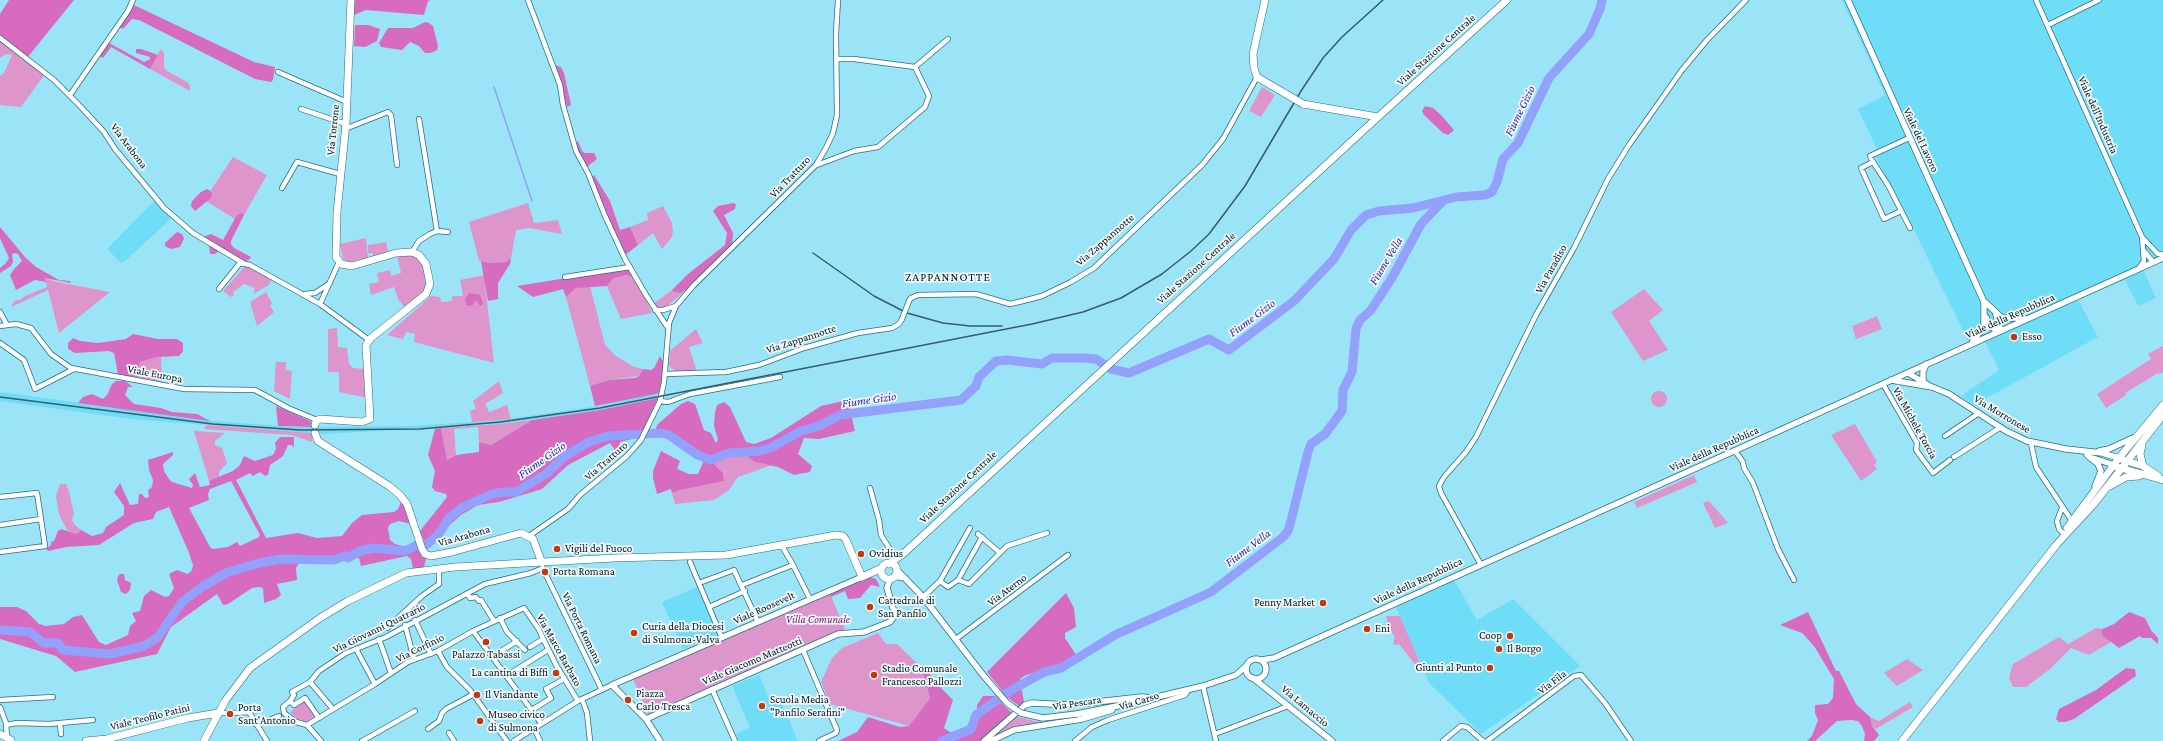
<!DOCTYPE html>
<html>
<head>
<meta charset="utf-8">
<style>
  body { margin:0 }
  canvas { display:block; background:#9be4f7 }
</style>
</head>
<body>
<canvas width="2163" height="741"></canvas>
<script>
const context = document.querySelector('canvas').getContext('2d');
context.lineJoin = 'round';
function fillPath(path, color) { context.fillStyle = color; context.fill(path, 'evenodd'); }
const poly = rows => new Path2D(rows.map(r => 'M' + r).join(''));
function strokePath(path, color, width, dash) { context.strokeStyle = color; context.lineWidth = width; context.lineCap = dash ? 'butt' : 'round'; context.setLineDash(dash || []); context.stroke(path); }
function write(font, color, halo, rows, align = 'center') {
  context.font = font + ' "Crimson Pro",serif'; context.lineWidth = 3.5; context.setLineDash([]); context.textBaseline = 'middle'; context.strokeStyle = halo; context.fillStyle = color; for (const [text, x, y, turn = 0] of rows) {
    context.save(); context.translate(x, y); context.rotate((+turn || 0) * Math.PI / 180); context.textAlign = isNaN(turn) ? turn : align; if (halo) context.strokeText(text, 0, 0); context.fillText(text, 0, 0); context.restore();
  }
}
fillPath(poly([
  [1842,0,2163,0,2163,260,2143,269,2156,298,2138,306,2125,280,2078,300,2098,337,1974,405,1961,396,1999,370,1985,342,1971,347,1913,228,1873,152,1877,149,1858,109,1885,95],
  [155,200,172,218,126,260,121,263,107,249],
  [0,392,213,421,295,427,412,426,500,420,599,406,655,394,656,398,600,410,501,424,323,434,131,419,0,401],
  [1454,580,1477,620,1513,599,1580,666,1481,734,1429,683,1396,607],
  [697,587,718,634,683,649,662,602],
  [759,675,770,700,779,697,798,741,739,741,736,734,750,727,732,686]
]), '#70ddf8');
fillPath(poly([
  [0,39,45,74,21,107,0,105,0,76,4,73,12,55,6,54,0,58],
  [161,49,164,53,164,67,167,71,187,82,190,85,190,91,150,69],
  [1262,87,1275,95,1261,117,1249,111],
  [233,157,267,175,244,215,242,213,237,215,235,219,206,201,212,192,211,190],
  [528,203,534,223,558,220,562,234,529,228,516,230,511,258,506,262,489,263,479,261,469,222],
  [663,206,672,223,673,230,672,237,662,249,653,233,638,245,630,227,648,220,647,213],
  [366,238,368,258,348,262,343,259,340,244],
  [386,242,388,252,373,257,373,253,368,253,368,245],
  [413,254,423,262,427,288,406,309,398,299,394,287,371,295,369,284,379,282,377,273,390,270,391,276,401,273,397,256],
  [245,266,272,278,269,285,253,294,255,288,244,284,233,292,234,295,231,297,223,291],
  [484,275,494,363,414,342,415,334,406,332,403,339,387,335,431,296,440,297,441,302,452,301,452,296,463,296,460,280],
  [627,275,635,278,652,313,621,319,607,286,614,278],
  [45,278,57,282,110,292,59,333,48,290,11,307,15,300,20,300,25,296,47,287],
  [590,286,605,345,616,356,634,367,643,369,639,376,609,380,590,386,566,297,576,288],
  [687,289,665,308,658,309,653,304,672,290,680,293],
  [1644,289,1663,310,1649,321,1668,350,1643,361,1611,312],
  [266,292,272,303,270,306,274,312,257,326,250,302],
  [1877,316,1882,329,1856,339,1852,326],
  [337,328,338,347,347,348,349,364,353,368,364,369,368,398,339,392,339,372,328,372,328,329],
  [696,329,703,343,689,347,697,372,675,371,669,366,670,351],
  [2163,346,2163,372,2160,374,2158,373,2125,393,2126,395,2106,408,2097,394,2151,359,2148,354],
  [161,356,162,382,137,377,140,362],
  [276,362,286,362,286,370,292,371,290,399,274,391],
  [499,381,503,393,485,404,489,412,507,405,511,419,472,422,470,411,476,409,473,401],
  '1651 399a8 8 0 1 1 16 0a8 8 0 1 1-16 0Z',
  [532,420,491,445,479,442,478,427,454,429,456,455,447,460,441,428,500,424],
  [1855,424,1877,462,1874,465,1877,469,1861,481,1831,435],
  [206,425,312,433,312,442,292,435,204,429],
  [194,431,225,433,215,441,215,445,222,448,227,463,219,472,219,478,216,480,209,481],
  [739,450,762,464,772,465,738,477,729,490,714,500,675,504,672,493,679,490,724,481,723,473,713,463,721,454],
  [1694,475,1697,482,1637,508,1634,502],
  [60,484,66,484,69,491,74,514,72,520,75,525,81,530,77,534,67,530,59,514,56,496],
  [1709,501,1716,509,1728,523,1715,528,1703,503],
  [830,594,845,629,648,714,633,679],
  [1386,616,1400,616,1423,670,1421,672,1399,644,1393,645,1395,637,1390,630],
  [2096,628,2102,629,2101,632,2103,636,2111,642,2089,655,2071,648,2050,669,2026,687,2013,687,2009,678,2013,664,2059,637,2068,644],
  [878,633,886,644,897,644,921,667,930,698,909,726,830,704,821,682,832,658,842,648],
  [1907,659,1923,670,1897,686,1884,673],
  [305,700,315,716,306,722,297,719,290,712],
  [1910,702,1913,707,1876,729,1872,726,1870,717,1879,721],
  [1016,716,1034,721,1048,723,1014,729,988,741]
]), '#dd95cb');
fillPath(poly([
  [9,0,74,0,27,58,0,36,0,14],
  [354,0,431,0,428,1,424,15,366,10,354,15],
  [134,5,254,62,275,67,273,80,271,82,255,79,139,20,132,19,123,29,119,27],
  [425,22,429,23,433,26,438,46,437,50,431,53,425,53,419,46,410,42,402,50,381,47,379,43,388,28,413,28],
  [355,25,368,25,380,29,377,41,365,47,354,46],
  [109,43,144,62,150,59,150,57,136,53,136,49,141,49,158,55,150,69,111,47,103,58,99,56],
  [555,65,561,67,564,73,571,105,567,107],
  [1425,106,1433,108,1441,115,1454,130,1451,133,1448,135,1443,133,1424,115,1422,111],
  [578,141,582,151,585,153,594,153,597,159,588,166,586,167,575,144],
  [594,175,610,201,620,230,630,227,638,245,624,256,591,177],
  [207,189,212,192,211,198,195,211,191,206,192,201,201,192],
  [733,203,736,204,735,209,724,215,733,233,732,245,687,289,680,293,675,292,672,290,688,274,725,245,727,233,713,211,718,206],
  [242,213,244,215,231,241,231,244,234,248,251,257,249,260,242,262,219,251,215,254,210,254,209,245,203,240,205,236,211,234,223,240,237,215],
  [0,227,25,257,36,267,59,280,70,281,71,283,45,278,46,282,35,280,16,290,10,275,15,268,22,261,18,254,14,253,12,255,13,262,11,266,0,273,0,268,6,263,9,258,0,238],
  [177,232,182,234,184,238,180,247,171,249,165,246,165,243],
  [511,258,510,264,498,283,498,299,488,301,481,261,489,263,506,262],
  [629,268,635,278,627,275,614,278,607,286,576,288,566,297,563,289,533,297,517,286],
  [469,293,480,295,483,303,482,305,480,306,476,300,471,306,466,305,465,299],
  [133,334,158,339,177,339,183,343,183,351,179,356,157,357,140,362,137,377,118,374,114,353,109,351,75,353,68,349,68,343,73,338,80,341,98,343,126,339],
  [660,356,664,363,661,393,595,406,590,386,609,380,635,378,639,376,643,369,651,370,654,368],
  [116,381,125,381,133,387,128,387,125,395,134,404,161,408,172,412,197,414,210,421,78,403,83,397,92,394,103,399,107,395,112,384],
  [658,398,640,437,620,442,617,453,610,443,568,465,542,489,499,502,478,505,461,515,445,529,427,549,420,531,447,497,446,494,435,491,432,487,435,471,428,455,435,429,441,428,447,460,456,455,479,452,479,442,491,445,532,420,600,410],
  [848,400,855,431,819,439,804,438,798,454,812,466,810,472,794,475,778,467,755,462,739,450,721,454,713,463,723,473,724,481,680,490,672,493,671,489,657,494,653,478,653,471,661,451,680,461,677,469,689,474,698,474,705,458,669,433,655,430,658,424,681,404,688,401,695,404,704,430,711,433,716,443,718,440,714,426,715,412,717,405,724,402,730,407,746,442,754,444,771,438,821,406],
  [276,406,310,421,313,427,278,426],
  [280,437,294,437,294,448,292,445,288,445,283,456,270,465,268,475,265,476,260,472,253,476,250,473,236,480,266,538,298,533,317,538,342,536,352,523,362,515,394,512,398,509,401,502,405,506,411,524,399,521,390,524,388,528,390,540,395,544,421,551,426,559,424,567,413,570,411,559,407,556,361,566,359,558,354,557,340,561,310,561,299,563,296,568,297,580,277,584,281,595,276,599,264,603,263,588,259,587,252,588,228,604,223,605,217,594,171,627,157,654,75,672,56,656,0,639,0,607,17,607,26,611,39,624,46,626,64,624,73,617,82,615,99,642,106,645,128,635,130,626,136,621,132,613,140,611,144,596,151,590,165,597,169,596,174,588,169,574,177,570,188,574,192,570,193,565,189,553,169,507,156,512,153,519,134,523,99,545,66,547,48,551,46,549,51,545,51,542,54,541,58,531,61,529,77,534,81,530,92,536,103,533,106,527,124,515,124,506,114,492,120,483,130,505,138,504,139,494,142,494,145,498,149,497,148,490,152,487,153,480,149,470,148,460,173,452,173,455,163,464,164,471,169,479,172,482,192,488,193,485,189,479,195,473,200,487,210,485,209,481,233,471,240,465,244,456,255,461,273,455,276,449,275,443],
  [231,481,260,535,259,537,240,546,237,542,228,547,213,549,210,547,189,508,209,500,208,494,210,489],
  [120,574,124,574,125,580,131,583,130,590,126,594,121,592,117,580,118,576],
  [870,577,876,579,880,587,871,585,860,598,848,599,845,591,831,597,830,594],
  [1066,593,1074,608,1076,627,1065,633,1065,638,1077,656,1061,666,1026,675,1020,679,1024,702,1019,706,1007,697,987,672],
  [1808,612,1836,671,1839,671,1856,704,1870,717,1872,726,1879,735,1874,741,1864,741,1865,734,1862,726,1858,721,1851,720,1837,721,1815,741,1807,741,1812,736,1818,720,1815,713,1815,705,1828,704,1833,698,1834,679,1814,646,1802,633,1780,625],
  [2129,612,2145,618,2151,630,2158,638,2158,644,2151,638,2142,638,2140,636,2119,648,2103,636,2101,632,2102,629,2114,624],
  [921,667,929,673,936,683,953,700,944,728,950,732,964,731,969,723,977,718,977,705,983,696,994,696,1012,713,981,741,838,741,857,732,868,717,900,727,909,726,930,698],
  [2126,668,2135,669,2136,676,2074,719,2065,722,2059,722,2056,719,2059,709,2096,690]
]), '#d76bc0');
strokePath(poly([
  [494,87,532,201]
]), '#93a1fd', 1.5);
strokePath(poly([
  [0,630,30,632,44,643,58,643,63,650,110,654,144,646,158,637,182,602,202,587,226,573,255,564,280,559,334,560,345,556,348,558,360,551,374,548,405,551,415,546,426,545,438,535,449,518,463,507,492,494,505,492,516,492,546,474,565,456,589,442,608,436,661,433,669,435,696,454,710,460,729,453,760,451,772,447,801,431,819,426,840,415,961,400,976,386,979,377,996,361,1007,360,1042,364,1052,358,1085,358,1096,359,1111,369,1129,373,1209,339,1229,350,1294,301,1334,259,1351,230,1366,215,1379,211,1413,208,1456,197,1485,195,1492,192,1497,182,1503,159,1518,143,1549,78,1589,34,1600,9,1602,0],
  [942,741,971,729,976,715,1008,692,1044,672,1061,668,1115,635,1211,592,1282,538,1288,531,1291,521,1308,452,1311,444,1325,434,1342,411,1343,390,1352,372,1356,328,1360,320,1371,310,1393,276,1421,224,1443,201]
]), '#93a1fd', 9);
const minor = poly([
  [528,0,560,85,563,105,576,151,588,173,605,216,625,259,646,295,668,328],
  [2036,0,2142,237,2158,254,2163,254],
  [2048,25,2099,0],
  [0,38,54,80,81,107,104,132,115,149,164,208,193,233,243,263],
  [836,59,854,59,915,67,948,39],
  [278,72,347,102],
  [70,95,128,11,133,0],
  [301,109,346,124],
  [419,119,437,231],
  [345,129,388,112,391,115,397,165],
  [1873,162,1888,185,1910,228],
  [817,165,854,151,878,147,925,107,929,96,915,67],
  [282,188,297,162,340,174],
  [1901,211,1884,219,1861,168,1873,162,1870,156,1909,138],
  [412,252,419,241,430,234,437,231,448,232],
  [2145,252,2153,262],
  [2139,268,2144,261,2142,237],
  [565,277,630,267],
  [219,289,240,263,250,265,320,304,369,340],
  [305,294,315,293,330,283],
  [909,301,911,298,918,295,976,294,1010,304,1023,301,1042,296,1071,282,1094,268,1202,165,1223,139,1257,77],
  [320,304,339,262],
  [655,310,663,310,676,306],
  [0,312,7,325],
  [0,326,16,324,31,328,51,354,71,368,184,389,255,390,288,408,317,420],
  [0,343,24,360,35,389,74,369],
  [665,374,726,372,759,365,804,348,858,333,892,328,899,324,902,319],
  [1883,384,1917,443,1916,450,1933,473,1950,460],
  [660,401,668,402,690,394,780,377],
  [1945,436,1979,413],
  [2031,443,2036,467,2072,521],
  [1735,451,1743,462,1744,468,1753,483,1778,549,1794,580],
  [1954,457,2001,427],
  [870,488,879,520,881,535,896,559],
  [0,497,37,493,45,546,0,552],
  [2062,508,2057,521,2059,529,2065,535],
  [0,525,41,519],
  [978,534,999,552],
  [529,536,568,509,580,495,627,456,641,440,660,401,664,382,669,323,676,306,694,285,816,165,826,148,833,133,837,115,836,34,838,0],
  [782,546,793,565],
  [690,562,722,638],
  [1480,563,1441,493,1439,486,1444,477,1466,452,1476,437,1536,315,1574,248,1608,179,1629,145,1682,70,1707,40,1746,0],
  [545,573,602,690],
  [958,580,982,537],
  [940,581,948,587,958,580,969,584,1007,546,1047,533],
  [699,583,734,570,758,622],
  [742,585,793,565,810,599],
  [468,594,470,598,476,597,479,601,481,600,494,621],
  [923,597,940,581,970,528],
  [709,607,745,591],
  [500,618,507,632,525,650],
  [415,620,431,654],
  [405,625,414,659],
  [387,628,422,596,439,584,439,568],
  [473,631,541,723],
  [379,639,391,673],
  [956,639,1068,555],
  [530,647,543,639],
  [356,649,375,684],
  [803,650,837,730,836,733,819,741],
  [438,651,447,667,470,690,507,741],
  [492,657,517,641],
  [506,676,548,650],
  [310,682,333,709],
  [1203,686,1216,741],
  [712,689,735,741],
  [582,699,587,713,590,741],
  [0,700,53,697],
  [290,701,294,695,292,692,310,682,319,671,346,653,386,637,485,584,531,573,543,568],
  [0,707,6,723,7,738],
  [532,710,551,698,546,689,564,679],
  [218,713,228,713],
  [232,713,249,712,267,741],
  [60,723,61,734],
  [255,724,262,723,279,716],
  [6,725,17,723,49,724,93,720],
  [307,725,375,684,408,662,438,651,473,631,524,608,538,628,556,665,578,701],
  [307,725,296,722,284,713,283,707,290,701,294,705,305,698,319,718],
  [307,725,321,741],
  [534,728,540,741],
  [428,729,439,721,442,713,446,709,474,694],
  [449,733,454,741],
  [1215,734,1288,706],
  [362,741,415,711],
  [514,741,578,701,612,685],
  [1075,741,1092,727,1108,720,1185,695,1188,690],
  [1443,741,1461,726,1467,727,1483,741],
  [1487,741,1574,676,1581,675,1605,703,1631,741]
]);
const tertiary = poly([
  [1848,0,1984,302,1984,327,1973,341],
  [1985,302,2002,318,2024,318],
  [1996,315,2000,327,1998,332],
  [1986,317,1989,325,1998,332],
  [1908,373,1930,386],
  [1891,380,1932,387,1949,394,2006,431,2027,441,2066,449,2102,453,2119,458],
  [1923,380,1923,372,1926,364],
  [2099,451,2109,449,2133,438],
  [2087,455,2098,464,2101,471,2095,486],
  [2093,458,2114,465],
  [896,569,923,597,983,675],
  [894,576,905,578],
  '1246 669a10 10 0 1 1 20 0a10 10 0 1 1-20 0Z',
  [1261,660,1274,658,2163,258],
  [1253,678,1332,741],
  [1077,714,1132,703,1203,686,1236,675,1246,666],
  [646,719,838,634,864,632,890,622,895,615,887,588,890,579],
  [660,741,646,719,612,685,862,577],
  [984,741,1025,705,1032,703,1069,705,1141,697,1157,698],
  [991,741,1014,730,1082,719,1112,710]
]);
const secondary = poly([
  [1265,0,1253,54,1254,68,1257,77,1286,94],
  [1303,104,1378,117],
  [315,425,316,421,320,419,362,422,370,419,366,345,371,338,426,294,430,284,426,264,419,255,412,252,396,253,352,266,341,264,336,257,337,212,346,124,351,0],
  [315,433,318,441,389,486,400,495,407,504,422,549,425,554,431,556,452,552,521,533,533,539,542,563],
  [2142,445,2140,454,2143,466],
  [2123,460,2143,466,2158,476],
  [2117,467,2163,480],
  [2110,486,2126,477,2139,476],
  [2067,528,2119,458,2163,405],
  '881 571a8 8 0 1 1 16 0a8 8 0 1 1-16 0Z',
  [889,564,903,554,1378,117,1507,0],
  [86,741,107,739,188,718,218,713],
  [204,741,225,701,250,668,320,618,348,601,406,573,455,567,614,558,726,555,836,535,843,536,846,540,862,577,882,568],
  [1902,741,2057,544,2093,505,2163,415]
]);
const primary = poly([
  [0,734,11,740]
]);
strokePath(minor, '#237081', 6);
strokePath(tertiary, '#237081', 7);
strokePath(secondary, '#237081', 8);
strokePath(primary, '#237081', 8);
strokePath(minor, '#fff', 4.5);
strokePath(tertiary, '#fff', 5.5);
strokePath(secondary, '#fff', 7);
strokePath(primary, '#fff', 7);
strokePath(poly([
  [813,253,874,296,907,313,943,323,970,326,1002,326],
  [0,397,213,424,300,430,420,429,500,422,600,408,1032,324,1083,312,1121,298,1162,274,1191,251,1209,234,1245,186,1301,91,1323,58,1342,37,1383,0]
]), '#375d67', 1.5);
const minorBridge = poly([
  [902,319,909,301]
]);
const tertiaryBridge = poly([
  [983,675,1007,703,1021,713,1043,718,1077,714]
]);
const secondaryBridge = poly([
  [1286,94,1303,104]
]);
strokePath(minorBridge, '#237081', 6, []);
strokePath(tertiaryBridge, '#237081', 7, []);
strokePath(secondaryBridge, '#237081', 8, []);
strokePath(minorBridge, '#fff', 4.5);
strokePath(tertiaryBridge, '#fff', 5.5);
strokePath(secondaryBridge, '#fff', 7);
for (const [x, y, r, color] of [
  [2014,337,4,"#c2390c"],
  [557,549,4,"#c2390c"],
  [861,554,4,"#c2390c"],
  [545,572,4,"#c2390c"],
  [1323,603,4,"#c2390c"],
  [870,607,4,"#c2390c"],
  [1367,629,4,"#c2390c"],
  [634,633,4,"#c2390c"],
  [1510,636,4,"#c2390c"],
  [486,642,4,"#c2390c"],
  [1499,649,4,"#c2390c"],
  [1490,668,4,"#c2390c"],
  [556,673,4,"#c2390c"],
  [874,675,4,"#c2390c"],
  [477,695,4,"#c2390c"],
  [628,700,4,"#c2390c"],
  [762,706,4,"#c2390c"],
  [230,714,4,"#c2390c"],
  [480,721,4,"#c2390c"]
]) { const dot = new Path2D(); dot.arc(x, y, r, 0, 2 * Math.PI); context.fillStyle = color; context.fill(dot); strokePath(dot, '#f1f9fc', 1.5); }
write('11px', '#02151a', '#f1f9fc', [
  ["Viale Stazione Centrale",1436,50,-42],
  ["Viale dell'Industria",2098,115,66],
  ["Via Torrone",333,130,-84],
  ["Viale del Lavoro",1921,140,65],
  ["Via Arabona",129,146,53],
  ["Via Tratturo",790,177,-46],
  ["Via Zappannotte",1105,240,-41],
  ["Viale Stazione Centrale",1196,268,-42],
  ["Via Paradiso",1551,269,-61],
  ["Viale della Repubblica",2010,316,-24],
  ["Via Zappannotte",801,339,-18],
  ["Viale Europa",155,374,11],
  ["Via Morronese",2002,414,31],
  ["Via Michele Torcia",1915,423,61],
  ["Viale della Repubblica",1714,449,-24],
  ["Via Tratturo",606,461,-41],
  ["Viale Stazione Centrale",958,487,-43],
  ["Via Arabona",464,536,-16],
  ["Viale della Repubblica",1418,581,-25],
  ["Via Aterno",1007,590,-37],
  ["Viale Roosevelt",764,608,-24],
  ["Via Giovanni Quatrario",379,628,-26],
  ["Via Porta Romana",582,628,64],
  ["Via Corfinio",420,648,-26],
  ["Via Marco Barbato",559,650,61],
  ["Viale Giacomo Matteotti",752,661,-23],
  ["Via Fila",1552,682,-37],
  ["Via Carso",1139,701,-17],
  ["Via Pescara",1077,703,-9],
  ["Via Lamaccio",1305,706,40],
  ["Viale Teofilo Patini",150,717,-14]
]);
write('11px', '#02151a', '#f1f9fc', [
  ["Esso",2022,337],
  ["Vigili del Fuoco",565,549],
  ["Ovidius",869,554],
  ["Porta Romana",553,572],
  ["Cattedrale di",878,601],
  ["San Panfilo",878,614],
  ["Penny Market",1315,603,"right"],
  ["Curia della Diocesi",642,627],
  ["di Sulmona-Valva",642,640],
  ["Eni",1375,629],
  ["Coop",1502,636,"right"],
  ["Il Borgo",1507,649],
  ["Palazzo Tabassi",486,655,"center"],
  ["Giunti al Punto",1482,668,"right"],
  ["Stadio Comunale",882,669],
  ["Francesco Pallozzi",882,682],
  ["La cantina di Biffi",548,673,"right"],
  ["Piazza",636,694],
  ["Carlo Tresca",636,707],
  ["Il Viandante",485,695],
  ["Scuola Media",770,700],
  ["\"Panfilo Serafini\"",770,713],
  ["Porta",238,708],
  ["Sant'Antonio",238,721],
  ["Museo civico",488,715],
  ["di Sulmona",488,728]
], 'left');
write('italic 11px', '#771467', '#f1f9fc', [
  ["Villa Comunale",818,620]
]);
write('italic 12px', '#2f1ea5', '#f1f9fc', [
  ["Fiume Gizio",1520,111,-64],
  ["Fiume Vella",1386,261,-59],
  ["Fiume Gizio",1252,318,-37],
  ["Fiume Gizio",869,400,-8],
  ["Fiume Gizio",542,460,-35],
  ["Fiume Vella",1248,548,-37]
]);
context.letterSpacing = '1px';
write('12px', '#02151a', '#f1f9fc', [
  ["ZAPPANNOTTE",948,277]
]);
context.letterSpacing = '0px';
</script>
</body>
</html>
